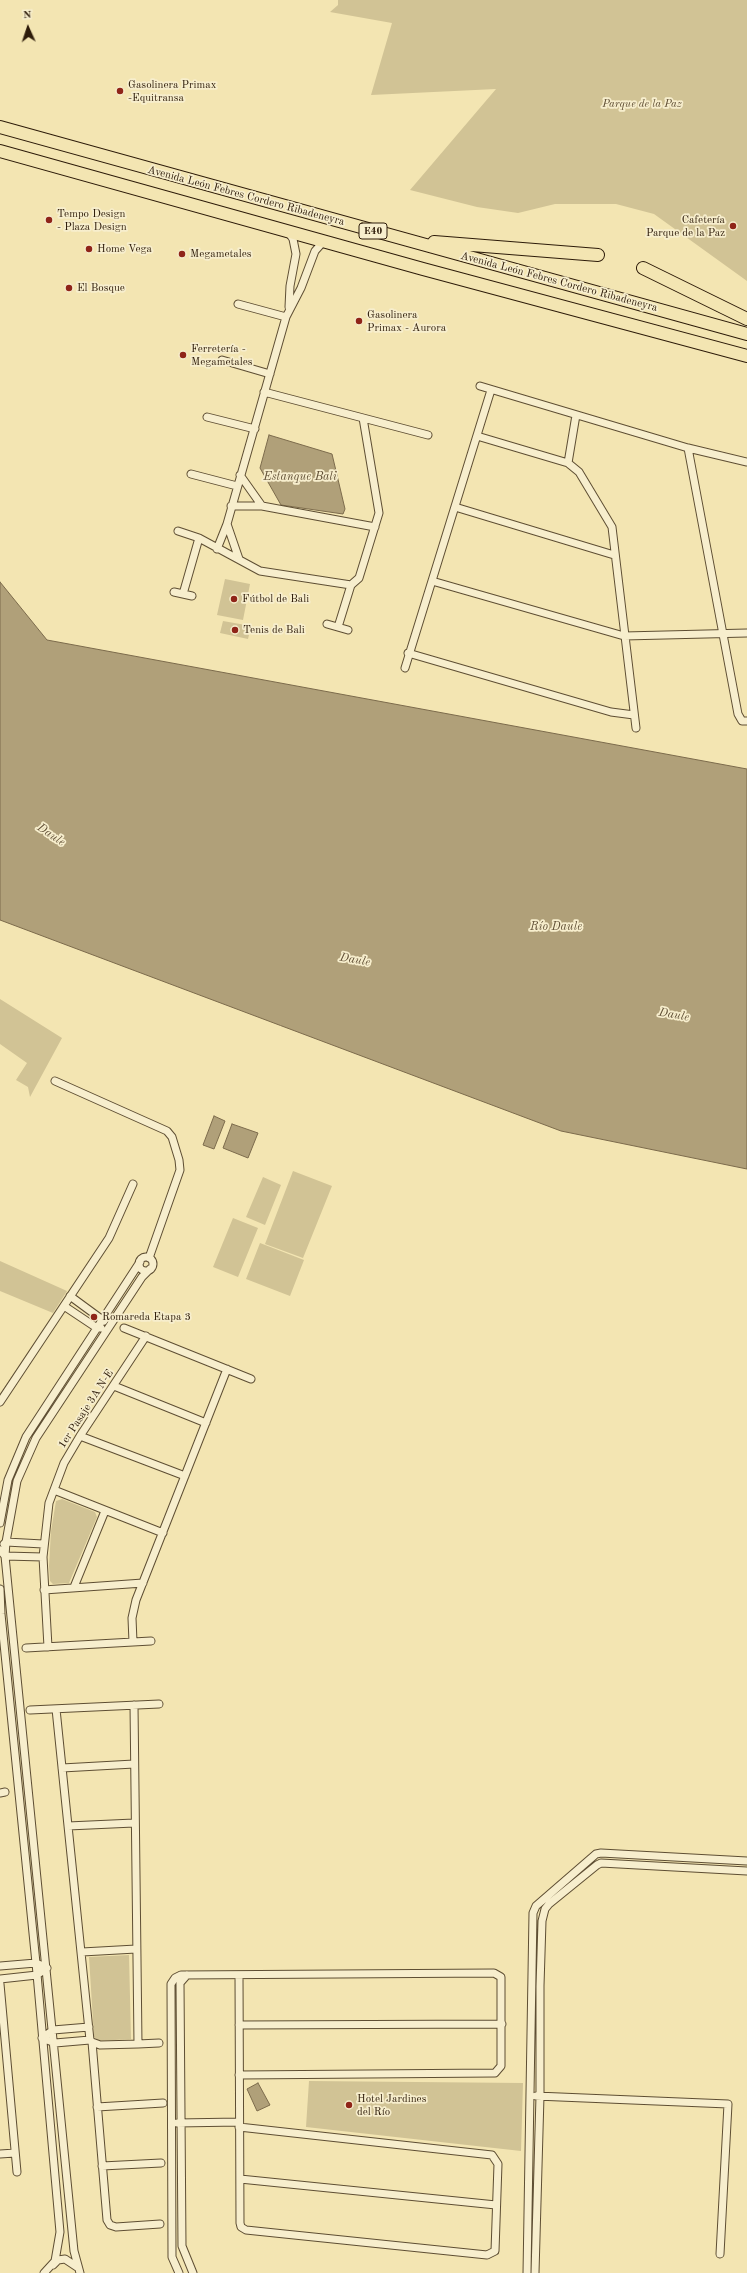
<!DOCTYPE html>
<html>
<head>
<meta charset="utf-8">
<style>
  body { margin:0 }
  #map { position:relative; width:747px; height:2273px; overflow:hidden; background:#f3e5b2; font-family:"Old Standard TT",serif }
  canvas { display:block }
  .north { position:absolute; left:8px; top:8px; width:40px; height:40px; -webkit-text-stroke:3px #f7eecd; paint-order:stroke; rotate:357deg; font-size:11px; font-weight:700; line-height:16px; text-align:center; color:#2d1b09 }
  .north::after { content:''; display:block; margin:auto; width:14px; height:18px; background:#2d1b09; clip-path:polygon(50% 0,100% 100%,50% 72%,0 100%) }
</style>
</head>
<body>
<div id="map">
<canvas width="747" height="2273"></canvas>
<div class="north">N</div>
</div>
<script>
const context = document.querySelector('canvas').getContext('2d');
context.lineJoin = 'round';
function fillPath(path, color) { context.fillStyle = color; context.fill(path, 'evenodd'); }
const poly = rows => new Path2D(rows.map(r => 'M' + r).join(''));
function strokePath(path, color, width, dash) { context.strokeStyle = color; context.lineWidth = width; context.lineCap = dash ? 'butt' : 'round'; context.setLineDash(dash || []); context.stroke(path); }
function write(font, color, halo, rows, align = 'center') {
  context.font = font + ' "Old Standard TT",serif'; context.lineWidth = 3.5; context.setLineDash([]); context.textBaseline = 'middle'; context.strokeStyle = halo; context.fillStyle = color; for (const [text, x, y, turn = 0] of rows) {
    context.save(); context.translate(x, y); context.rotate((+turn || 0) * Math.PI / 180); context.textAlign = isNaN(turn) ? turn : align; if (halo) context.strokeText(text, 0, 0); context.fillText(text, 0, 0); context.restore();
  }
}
fillPath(poly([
  [338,0,747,0,747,281,654,214,616,204,555,204,518,213,477,207,410,190,496,89,371,95,392,23,330,12,338,5],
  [225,579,250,584,243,620,217,615],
  [223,621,251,626,248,639,220,633],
  [0,999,62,1038,30,1097,28,1087,16,1080,27,1063,0,1044],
  [293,1171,332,1186,303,1258,265,1244],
  [263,1177,281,1185,265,1225,246,1217],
  [233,1218,258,1228,238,1277,213,1267],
  [260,1243,304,1260,290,1296,246,1279],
  [0,1261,67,1291,53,1313,0,1291],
  [62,1499,95,1512,97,1517,69,1583,53,1584,50,1581,49,1566,51,1531,56,1501],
  [129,1955,131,2039,99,2041,94,2037,89,1957],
  [309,2081,523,2083,521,2151,306,2127]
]), '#d1c395');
const water = poly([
  [269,435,332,454,345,509,343,514,281,505,260,468,269,435],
  [0,582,47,640,747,769,747,1169,561,1131,0,920,0,582],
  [214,1116,225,1121,214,1149,203,1145,214,1116],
  [232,1124,258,1133,248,1158,223,1148,232,1124],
  [258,2083,270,2105,257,2111,247,2089,258,2083]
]);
fillPath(water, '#b0a079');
strokePath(water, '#7c6b4c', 1);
const minor = poly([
  [288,232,293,239,296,254,290,286,289,307],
  [238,304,286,317],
  [222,360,270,374],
  [480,386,688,448,747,462],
  [264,392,428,435],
  [207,417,255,429],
  [477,436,568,463,579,472,612,527,636,728],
  [688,448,738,714,742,721,747,721],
  [568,463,576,415],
  [191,474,237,486],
  [240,475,262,506,375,527],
  [231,506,262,506],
  [455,507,614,555],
  [227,524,239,559],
  [178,531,199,538,260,571,351,585,359,578,379,513,363,418],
  [217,549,227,524,286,317,301,288,315,251,323,242],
  [432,581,624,636,747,633],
  [174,592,192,596],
  [183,594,199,538],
  [327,624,348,630],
  [338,627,351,585],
  [408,653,611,712,634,715],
  [405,668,491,390],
  [55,1081,167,1131,172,1137,179,1160,180,1170,149,1258],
  '139 1264a7 7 0 1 1 14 0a7 7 0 1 1-14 0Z',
  [70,1296,104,1321],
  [64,1306,97,1328,101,1328],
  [124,1328,251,1379],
  [114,1386,206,1423],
  [0,1402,109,1238,133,1184],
  [80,1436,185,1476],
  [54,1490,163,1533],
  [0,1523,8,1480,26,1437,140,1262],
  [4,1544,6,1542,43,1544],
  [0,1550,5,1556,43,1557],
  [74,1587,105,1511],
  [0,1589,1,1614,36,1963,60,2232,55,2261,44,2273],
  [44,1590,143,1583],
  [133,1642,132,1618,136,1600,227,1369],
  [48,1647,43,1557,49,1503,64,1463,80,1436,146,1336],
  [26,1648,151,1641],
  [56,1709,90,2040,92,2042,107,2220,110,2225,116,2227,160,2224],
  [30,1710,159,1704],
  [62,1768,134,1764],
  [0,1793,5,1792],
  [68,1826,134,1823],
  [82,1952,136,1949],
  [0,1966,36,1963,47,1968],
  [187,1975,180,1983,182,2246,193,2273],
  [239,1975,240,2223,241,2227,246,2230,487,2255,495,2251,498,2164,492,2155,239,2127],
  [0,1979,37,1975,47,1968],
  [0,1984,17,2172],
  [239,2025,502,2024],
  [42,2038,53,2030,89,2027],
  [42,2038,55,2043,90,2040],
  [92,2042,100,2045,138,2044,134,1705],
  [138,2044,159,2043],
  [536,2096,728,2104,720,2254],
  [97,2107,163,2103],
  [177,2123,239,2122],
  [0,2154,15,2153],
  [102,2166,161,2163],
  [240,2179,496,2205],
  [53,2265,58,2260,65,2259,77,2267],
  [80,2273,74,2251,10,1607,5,1556,6,1542,17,1481,36,1438,142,1277,150,1269],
  [179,2273,172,2257,171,1984,175,1978,181,1975,494,1973,501,1977,501,2066,495,2073,239,2075],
  [527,2273,533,1913,536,1906,596,1854,601,1853,747,1861],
  [535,2273,540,2096,540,1986,542,1921,545,1909,549,1904,597,1865,601,1863,747,1871]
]);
const trunk = poly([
  [0,127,747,334],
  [0,151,423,269,747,356],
  [434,242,598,255],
  [643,268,747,319]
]);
strokePath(minor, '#5e4e33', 9);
strokePath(trunk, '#2d1b09', 14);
strokePath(minor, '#f7eecd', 7);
strokePath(trunk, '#f3e5b2', 12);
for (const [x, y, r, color] of [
  [120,91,4,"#8f2418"],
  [49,220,4,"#8f2418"],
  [733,226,4,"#8f2418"],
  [89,249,4,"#8f2418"],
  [182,254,4,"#8f2418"],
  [69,288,4,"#8f2418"],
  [359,321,4,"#8f2418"],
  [183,355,4,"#8f2418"],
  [234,599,4,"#8f2418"],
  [235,630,4,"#8f2418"],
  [94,1317,4,"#8f2418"],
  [349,2105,4,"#8f2418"]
]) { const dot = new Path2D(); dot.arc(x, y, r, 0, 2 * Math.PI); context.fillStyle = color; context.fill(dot); strokePath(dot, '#f7eecd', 1.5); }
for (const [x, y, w] of [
  [373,231,28]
]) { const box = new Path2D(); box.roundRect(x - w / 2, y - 8, w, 16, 3); context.fillStyle = '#f7eecd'; context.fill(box); strokePath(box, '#2d1b09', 1); }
write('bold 10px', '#2d1b09', null, [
  ["E40",373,231]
]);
write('11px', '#2d1b09', '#f7eecd', [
  ["Gasolinera Primax",128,85],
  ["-Equitransa",128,98],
  ["Tempo Design",57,214],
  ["- Plaza Design",57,227],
  ["Cafetería",725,220,"right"],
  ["Parque de la Paz",725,233,"right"],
  ["Home Vega",97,249],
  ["Megametales",190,254],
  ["El Bosque",77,288],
  ["Gasolinera",367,315],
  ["Primax - Aurora",367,328],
  ["Ferretería -",191,349],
  ["Megametales",191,362],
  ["Fútbol de Bali",242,599],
  ["Tenis de Bali",243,630],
  ["Romareda Etapa 3",102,1317],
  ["Hotel Jardines",357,2099],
  ["del Río",357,2112]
], 'left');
write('italic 11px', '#5e4d33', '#f7eecd', [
  ["Parque de la Paz",642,104]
]);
write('11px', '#2d1b09', '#f7eecd', [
  ["Avenida León Febres Cordero Ribadeneyra",246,196,15],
  ["Avenida León Febres Cordero Ribadeneyra",559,282,15],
  ["1er Pasaje 3A N-E",86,1409,-57]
]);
write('italic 12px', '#615036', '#f7eecd', [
  ["Estanque Bali",300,477],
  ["Daule",51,835,34],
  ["Río Daule",556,927],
  ["Daule",355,960,10],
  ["Daule",674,1015,10]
]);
</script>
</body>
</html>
